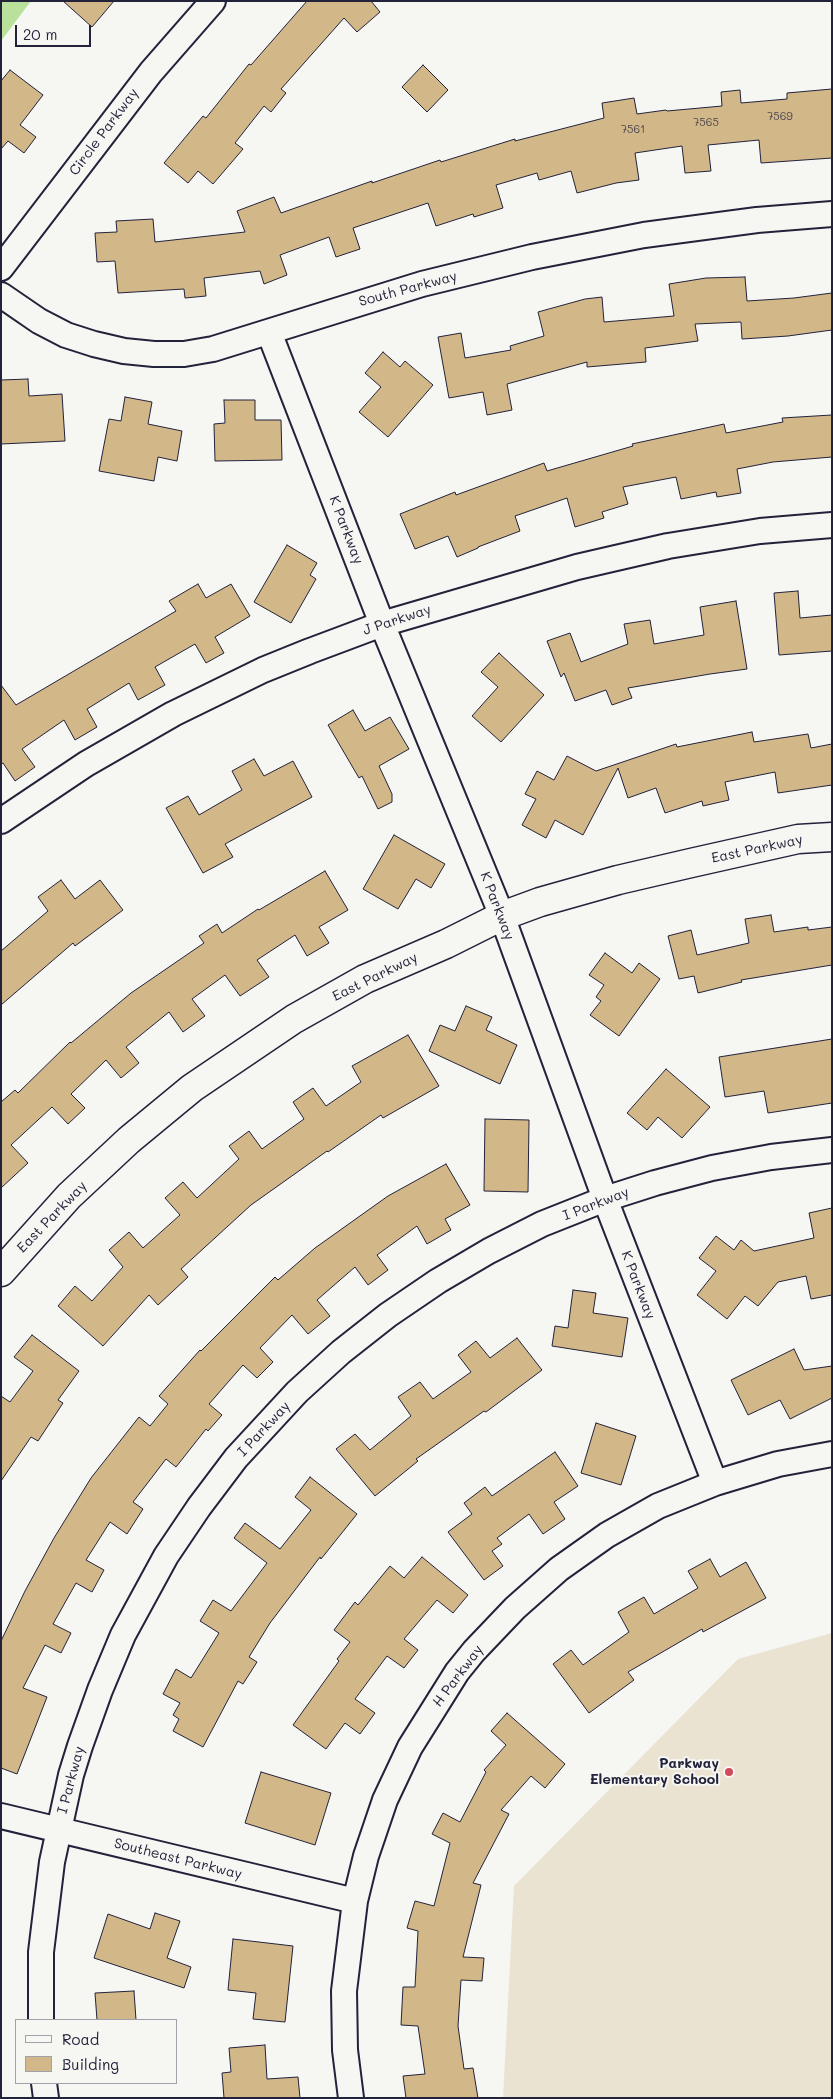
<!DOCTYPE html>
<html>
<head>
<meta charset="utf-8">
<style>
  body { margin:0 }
  #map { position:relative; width:833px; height:2099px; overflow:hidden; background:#f6f6f2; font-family:Mali,sans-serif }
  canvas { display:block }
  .frame { position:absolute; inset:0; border:2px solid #22223b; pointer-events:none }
  .legend { position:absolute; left:15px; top:2019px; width:162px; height:65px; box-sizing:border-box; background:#f6f6f2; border:1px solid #a1a1a9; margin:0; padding:6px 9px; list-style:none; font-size:15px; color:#22223b }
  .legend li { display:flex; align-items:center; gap:10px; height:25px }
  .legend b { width:25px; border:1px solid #a1a1a9 }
  .scale { position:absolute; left:15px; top:25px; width:76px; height:22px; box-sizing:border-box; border:2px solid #22223b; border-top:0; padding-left:6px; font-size:15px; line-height:18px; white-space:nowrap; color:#22223b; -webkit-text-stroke:4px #f6f6f2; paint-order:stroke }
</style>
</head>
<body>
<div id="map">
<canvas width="833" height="2099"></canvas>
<div class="frame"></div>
<ul class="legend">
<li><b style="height:6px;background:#f6f6f2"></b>Road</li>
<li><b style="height:14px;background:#d2b788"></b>Building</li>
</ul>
<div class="scale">20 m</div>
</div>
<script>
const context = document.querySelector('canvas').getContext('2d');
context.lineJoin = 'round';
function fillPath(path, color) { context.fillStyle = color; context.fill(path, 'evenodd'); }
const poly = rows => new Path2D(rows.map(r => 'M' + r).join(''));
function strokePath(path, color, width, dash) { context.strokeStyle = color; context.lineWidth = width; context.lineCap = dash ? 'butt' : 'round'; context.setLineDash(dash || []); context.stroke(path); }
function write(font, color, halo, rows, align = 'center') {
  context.font = font + ' Mali,sans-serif'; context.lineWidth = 4; context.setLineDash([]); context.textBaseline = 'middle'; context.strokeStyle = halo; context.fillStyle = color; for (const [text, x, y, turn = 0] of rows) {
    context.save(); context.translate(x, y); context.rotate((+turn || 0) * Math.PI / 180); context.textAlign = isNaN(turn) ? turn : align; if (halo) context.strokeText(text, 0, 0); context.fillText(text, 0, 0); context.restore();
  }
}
fillPath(poly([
  [832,1633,832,2098,503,2098,514,1886,738,1659]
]), '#ebe3d2');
fillPath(poly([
  [1,1,31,1,1,41]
]), '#bae19c');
const building = poly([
  [63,1,114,1,92,27,63,1],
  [307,1,371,1,380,12,357,32,344,18,281,89,286,93,271,112,264,106,235,143,243,149,213,184,198,171,188,183,164,163,203,116,206,118,249,64,251,65,307,1],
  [423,65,448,90,427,112,402,87,423,65],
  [10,70,43,95,20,125,36,137,24,153,8,141,1,149,1,81,10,70],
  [832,89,832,158,761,163,759,140,708,145,711,171,685,173,682,146,635,153,639,180,616,183,577,193,571,171,539,180,537,173,496,185,503,208,474,217,473,214,436,226,428,203,353,228,360,249,336,257,329,237,280,255,287,275,264,284,260,271,204,278,206,296,185,298,184,289,118,293,115,261,97,262,95,233,117,232,116,221,153,219,155,242,245,232,237,211,274,197,281,213,372,181,372,183,440,160,441,162,515,139,515,141,604,118,602,103,634,98,637,114,666,110,667,111,722,106,721,92,740,90,741,103,787,99,787,93,832,89],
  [745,277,747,301,794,298,832,293,832,330,788,336,742,339,741,322,695,324,698,341,645,348,646,362,587,367,587,362,507,384,512,410,487,415,483,392,449,398,438,337,461,333,465,358,511,350,510,346,544,336,538,312,585,299,602,297,604,322,674,316,669,284,706,278,745,277],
  [383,352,400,367,405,361,433,385,388,437,359,412,381,387,365,373,383,352],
  [28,379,29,396,62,394,65,441,1,444,1,380,28,379],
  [125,397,152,402,148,424,182,431,177,461,158,457,154,481,99,471,109,419,121,421,125,397],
  [224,400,255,400,255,420,281,420,282,460,215,461,214,424,225,423,224,400],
  [832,415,832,457,773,462,737,469,741,493,717,497,716,492,681,499,676,477,623,487,628,504,602,512,604,518,575,527,567,498,515,516,520,531,478,547,478,548,457,557,448,536,415,549,400,514,455,492,456,495,544,463,547,471,633,446,632,444,724,424,726,433,783,422,782,418,832,415],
  [287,545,317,563,310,575,316,579,291,623,254,602,287,545],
  [198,584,206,598,231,584,250,616,215,637,224,653,206,663,195,644,155,667,165,685,138,700,129,683,87,709,97,727,75,740,64,720,22,749,35,767,15,781,3,763,1,764,1,685,16,705,176,611,169,601,198,584],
  [798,591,800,618,832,615,832,651,779,655,774,593,798,591],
  [736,601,747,669,710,674,628,688,632,698,612,705,606,690,575,701,564,673,561,677,547,641,570,633,581,662,628,644,624,624,650,620,654,644,704,635,700,607,736,601],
  [499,653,544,695,501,742,472,716,498,687,481,672,499,653],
  [353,710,365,731,390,717,409,749,379,766,392,794,392,802,378,809,362,776,359,778,328,725,353,710],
  [752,732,754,742,808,734,811,748,832,744,832,785,778,793,775,772,725,782,729,800,703,806,702,801,665,813,656,788,628,798,618,768,583,835,555,820,546,838,522,825,536,799,525,794,537,771,554,780,567,756,596,771,676,744,677,747,752,732],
  [254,759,264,776,293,761,312,797,225,844,233,857,203,873,166,808,188,796,199,815,242,790,232,771,254,759],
  [394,835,445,864,431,888,416,879,398,909,363,889,394,835],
  [325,871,348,910,319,927,329,943,307,956,295,935,257,960,269,977,240,996,225,975,192,999,205,1016,183,1032,169,1012,126,1047,139,1063,121,1078,106,1060,71,1094,85,1108,68,1124,52,1107,11,1145,28,1163,1,1188,1,1102,15,1090,18,1093,70,1042,71,1043,131,993,204,943,199,936,217,924,222,933,258,909,259,910,325,871],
  [61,880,75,899,100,880,123,910,75,946,73,943,1,1005,1,951,48,911,38,897,61,880],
  [771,915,774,932,808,927,808,930,832,927,832,965,741,980,742,982,698,993,694,976,679,979,668,936,691,930,697,955,749,943,745,919,771,915],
  [605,953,632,973,639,963,660,979,619,1036,590,1015,601,1001,596,997,604,985,589,975,605,953],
  [466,1006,492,1017,486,1030,517,1045,500,1084,429,1051,440,1025,455,1031,466,1006],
  [408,1035,439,1086,383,1118,381,1115,328,1152,327,1151,251,1205,181,1269,188,1277,158,1305,149,1295,103,1346,58,1306,75,1286,92,1301,123,1267,109,1250,129,1232,143,1248,180,1215,165,1198,183,1182,197,1198,239,1159,229,1146,249,1131,262,1149,304,1119,293,1102,313,1088,326,1106,361,1082,352,1066,408,1035],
  [832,1039,832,1103,768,1113,764,1091,725,1097,719,1057,832,1039],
  [666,1069,710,1107,682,1138,658,1117,647,1130,627,1113,666,1069],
  [485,1119,529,1120,528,1192,484,1191,485,1119],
  [446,1164,470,1205,445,1219,451,1230,427,1244,417,1226,377,1255,388,1270,368,1285,355,1267,317,1300,330,1316,308,1334,292,1315,260,1348,273,1362,257,1378,243,1365,209,1404,222,1415,208,1431,206,1429,176,1467,166,1459,133,1502,143,1509,127,1534,110,1522,86,1560,104,1570,92,1592,76,1583,53,1624,71,1633,61,1653,45,1645,23,1688,47,1697,17,1774,1,1768,1,1641,25,1591,54,1538,91,1478,139,1417,150,1426,168,1404,159,1396,200,1350,201,1351,275,1277,278,1280,315,1248,388,1196,446,1164],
  [832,1208,832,1295,811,1299,806,1276,778,1282,758,1306,745,1296,727,1319,697,1295,716,1271,699,1258,716,1236,734,1250,741,1240,754,1251,814,1238,809,1213,832,1208],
  [573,1290,596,1293,593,1313,628,1318,622,1357,552,1346,555,1326,568,1328,573,1290],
  [32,1335,79,1371,58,1400,63,1403,38,1441,31,1437,1,1481,1,1396,10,1402,33,1371,14,1357,32,1335],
  [517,1338,542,1370,486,1412,484,1411,416,1459,418,1461,375,1496,336,1449,355,1434,370,1450,411,1416,398,1397,420,1382,433,1399,471,1372,458,1355,476,1341,490,1358,517,1338],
  [794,1349,804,1370,832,1366,832,1398,790,1419,780,1400,748,1415,731,1380,794,1349],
  [596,1423,636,1436,621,1485,581,1473,596,1423],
  [555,1452,578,1486,554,1502,565,1519,543,1534,529,1514,497,1538,502,1544,492,1551,503,1566,484,1580,448,1532,472,1514,464,1503,485,1487,492,1496,555,1452],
  [310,1477,357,1514,321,1559,320,1557,270,1623,249,1657,257,1662,243,1684,238,1681,203,1747,173,1731,179,1719,173,1715,180,1703,163,1694,176,1669,191,1678,219,1633,200,1621,213,1600,231,1611,267,1563,234,1538,245,1523,280,1549,311,1510,295,1497,310,1477],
  [422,1557,468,1595,453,1613,437,1600,404,1639,418,1650,404,1668,387,1656,355,1699,375,1713,360,1734,345,1723,326,1749,293,1725,339,1661,337,1659,350,1642,334,1630,355,1602,358,1605,390,1566,404,1578,422,1557],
  [710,1559,720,1577,746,1562,766,1598,703,1632,702,1629,628,1672,634,1680,589,1713,553,1664,571,1650,583,1665,629,1632,618,1612,644,1597,654,1614,698,1588,688,1571,710,1559],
  [507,1713,565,1764,545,1788,531,1776,501,1810,509,1814,473,1883,481,1885,463,1957,484,1958,482,1981,461,1980,458,2026,464,2069,473,2068,478,2098,406,2098,403,2076,425,2074,418,2026,401,2025,403,1987,415,1987,418,1931,407,1928,415,1901,434,1906,450,1843,432,1834,443,1813,460,1822,486,1772,484,1770,506,1745,491,1731,507,1713],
  [261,1772,331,1793,315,1845,245,1823,261,1772],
  [155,1913,180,1921,167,1958,191,1967,184,1988,94,1958,108,1914,150,1929,155,1913],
  [233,1939,293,1946,285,2022,253,2019,256,1993,228,1990,233,1939],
  [134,1991,136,2020,97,2020,95,1993,134,1991],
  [265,2045,267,2079,298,2077,300,2098,224,2098,222,2073,231,2072,229,2048,265,2045]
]);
fillPath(building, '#d2b788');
strokePath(building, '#22223b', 1);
const minor = poly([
  [1,268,151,72,213,1],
  [1,295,39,321,66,335,94,344,124,351,154,354,184,354,213,349,422,284,532,257,644,235,757,220,832,214],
  [269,332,382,624,502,916,605,1199,715,1483],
  [1,821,86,764,173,714,263,670,310,651,382,624,577,567,668,546,760,531,832,525],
  [1,1816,355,1901],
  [41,2020,41,1952,52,1862,71,1775,80,1746,100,1690,123,1635,166,1556,199,1507,236,1458,297,1392,341,1352,388,1315,438,1281,489,1251,542,1224,605,1199,655,1183,712,1168,771,1157,832,1150],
  [44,2083,46,2098],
  [351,2098,345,2050,344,1991,355,1901,366,1856,385,1800,410,1747,457,1672,474,1651,515,1608,559,1569,607,1535,658,1506,715,1483,778,1464,832,1454]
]);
const tertiary = poly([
  [1,1272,69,1196,129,1140,192,1088,294,1019,365,979,446,944,502,916,540,902,618,880,691,863,798,839,832,837]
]);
strokePath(minor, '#22223b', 28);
strokePath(tertiary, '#22223b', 31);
strokePath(minor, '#f6f6f2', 24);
strokePath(tertiary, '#f6f6f2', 28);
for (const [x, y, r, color] of [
  [729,1772,5,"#d1495b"]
]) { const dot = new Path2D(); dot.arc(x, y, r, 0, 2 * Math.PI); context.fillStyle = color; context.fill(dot); strokePath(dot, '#f6f6f2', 2); }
write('11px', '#4e474e', null, [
  ["7569",780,117],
  ["7565",706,123],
  ["7561",633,130]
]);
write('14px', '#22223b', '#f6f6f2', [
  ["Circle Parkway",104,132,-53],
  ["South Parkway",408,289,-15],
  ["K Parkway",346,530,69],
  ["J Parkway",397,620,-18],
  ["East Parkway",757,849,-12],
  ["K Parkway",497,906,69],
  ["East Parkway",375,977,-26],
  ["I Parkway",596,1204,-21],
  ["East Parkway",52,1217,-46],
  ["K Parkway",638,1285,69],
  ["I Parkway",264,1429,-47],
  ["H Parkway",458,1676,-53],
  ["I Parkway",71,1780,-75],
  ["Southeast Parkway",178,1859,14]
]);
write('bold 14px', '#22223b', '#f6f6f2', [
  ["Parkway",719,1764],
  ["Elementary School",719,1780]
], 'right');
</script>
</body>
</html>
